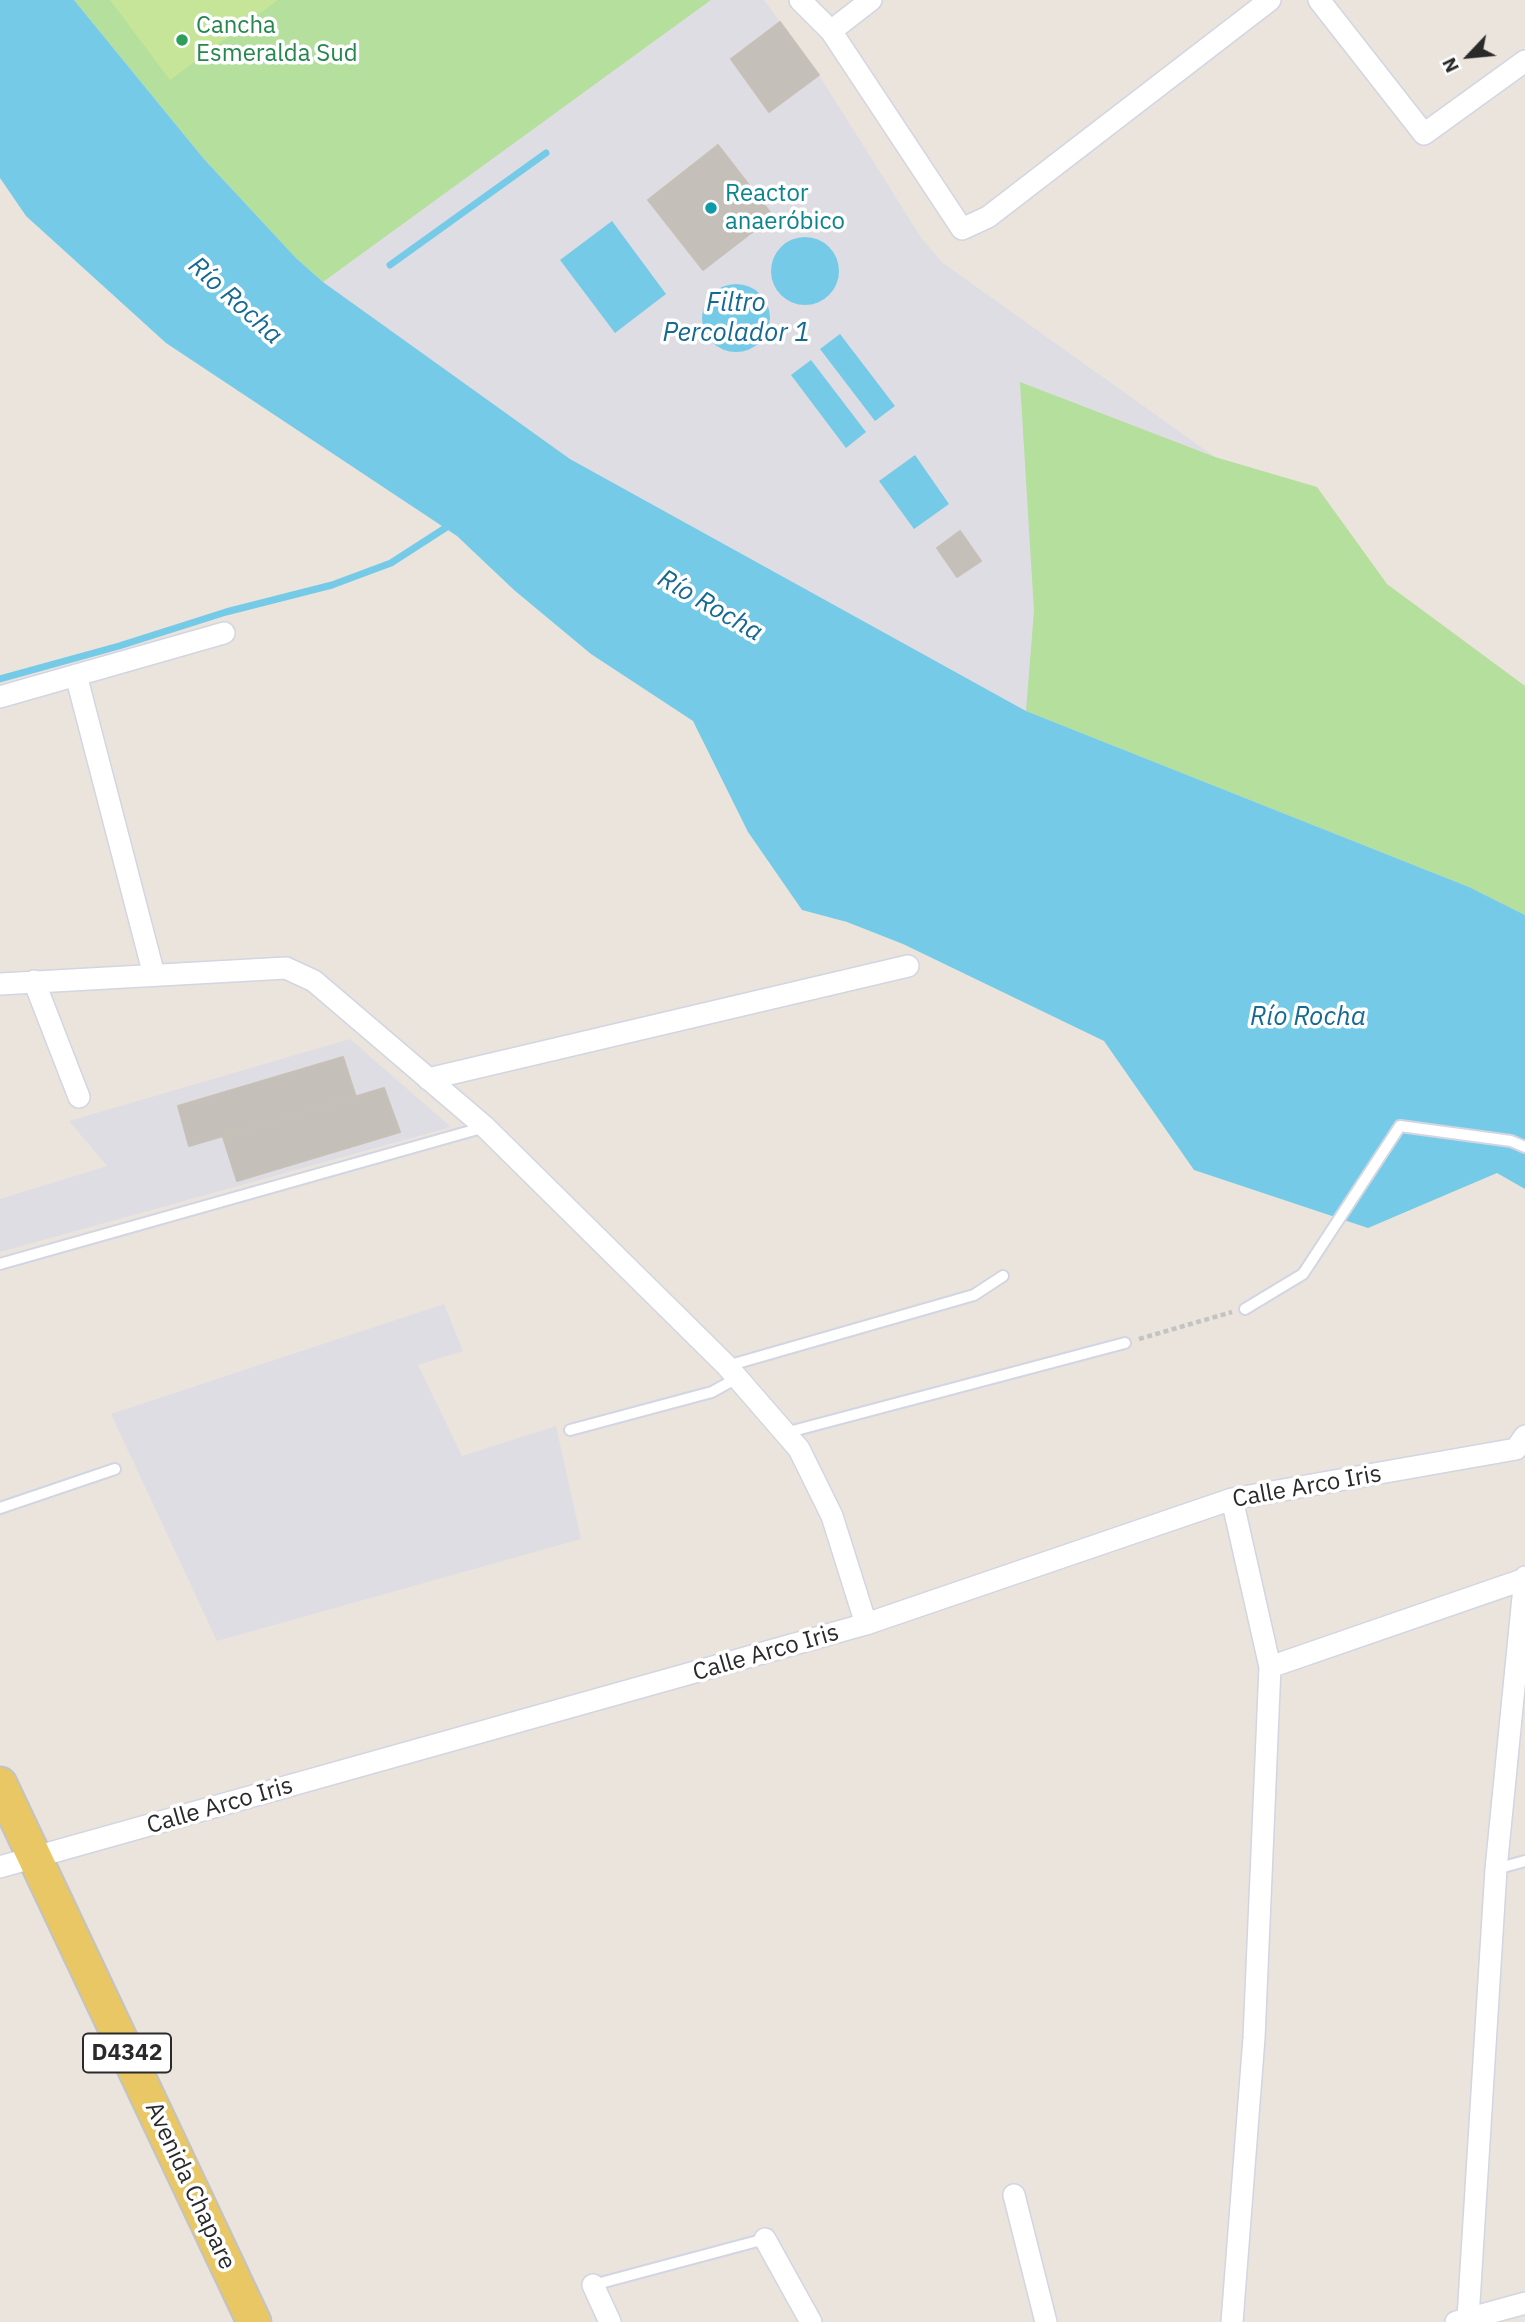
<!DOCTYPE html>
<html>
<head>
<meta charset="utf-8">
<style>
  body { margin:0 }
  #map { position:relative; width:1525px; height:2322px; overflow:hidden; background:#ebe4dc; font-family:"IBM Plex Sans",sans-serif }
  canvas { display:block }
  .north { position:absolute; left:1434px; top:21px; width:70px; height:70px; -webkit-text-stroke:5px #fff; paint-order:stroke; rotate:244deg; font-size:19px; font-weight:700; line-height:28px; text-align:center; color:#2a2a2a }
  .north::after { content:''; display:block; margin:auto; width:24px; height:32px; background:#2a2a2a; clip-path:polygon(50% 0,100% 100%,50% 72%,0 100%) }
</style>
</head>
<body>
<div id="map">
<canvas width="1525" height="2322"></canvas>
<div class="north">N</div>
</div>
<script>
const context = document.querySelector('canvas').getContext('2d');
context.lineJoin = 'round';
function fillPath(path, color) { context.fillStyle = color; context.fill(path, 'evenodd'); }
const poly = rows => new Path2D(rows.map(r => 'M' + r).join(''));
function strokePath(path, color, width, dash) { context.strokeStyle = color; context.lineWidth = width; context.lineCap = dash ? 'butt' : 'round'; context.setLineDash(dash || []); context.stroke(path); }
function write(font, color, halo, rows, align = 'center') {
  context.font = font + ' "IBM Plex Sans",sans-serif'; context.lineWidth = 7; context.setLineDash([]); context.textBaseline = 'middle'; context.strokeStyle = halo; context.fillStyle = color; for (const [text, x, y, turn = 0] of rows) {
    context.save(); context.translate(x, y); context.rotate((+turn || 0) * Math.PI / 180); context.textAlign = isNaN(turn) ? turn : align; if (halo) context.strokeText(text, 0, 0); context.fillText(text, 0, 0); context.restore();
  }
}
fillPath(poly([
  [711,0,764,0,819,75,922,239,943,263,1215,457,1525,915,1469,887,1026,711,570,459,323,282],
  [350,1039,451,1127,0,1252,0,1199,107,1166,69,1121],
  [444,1304,463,1351,418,1365,462,1456,556,1426,581,1539,217,1641,111,1414]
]), '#dfdde4');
fillPath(poly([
  [74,0,711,0,323,282,296,258,204,159],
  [1020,382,1215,457,1317,487,1387,584,1525,686,1525,915,1469,887,1026,711,1034,611]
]), '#b4df9c');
fillPath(poly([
  [110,0,278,0,170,80]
]), '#c6e598');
fillPath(poly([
  [0,0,74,0,204,159,296,258,323,282,570,459,1026,711,1469,887,1525,915,1525,1189,1497,1173,1368,1228,1194,1170,1104,1041,903,944,847,922,802,910,748,832,693,721,591,654,514,590,457,536,166,343,26,216,0,178],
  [612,221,666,294,615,333,560,260],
  '771 271a34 34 0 1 1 68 0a34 34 0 1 1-68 0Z',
  '702 318a34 34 0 1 1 68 0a34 34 0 1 1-68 0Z',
  [840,334,895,406,875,421,820,349],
  [811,360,866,432,846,448,791,375],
  [915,455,949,504,914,529,879,481]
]), '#75cbe7');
strokePath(poly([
  [390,265,546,153],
  [0,679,119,646,226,612,332,585,391,563,453,523]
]), '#75cbe7', 7);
const building = poly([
  [780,22,819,75,769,112,731,59,780,22],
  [718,145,773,216,703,270,648,200,718,145],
  [960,531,981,561,957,577,937,548,960,531],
  [343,1057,356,1097,189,1146,178,1106,343,1057],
  [384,1088,400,1132,237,1181,223,1137,384,1088]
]);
fillPath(building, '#c4bfb8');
strokePath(building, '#c6c0b6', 2);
const service = poly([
  [0,1264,485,1127],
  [1245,1309,1303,1274,1400,1126,1511,1141,1525,1147],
  [727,1366,974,1295,1003,1276],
  [570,1430,712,1392,737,1378],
  [785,1433,1125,1343],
  [0,1508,115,1469],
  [1496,1869,1525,1861],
  [593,2285,765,2239]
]);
const minor = poly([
  [800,0,831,31,962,229,988,217,1270,0],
  [1319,0,1424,134,1525,61],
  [831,31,871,0],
  [76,675,154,975],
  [0,697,224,633],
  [34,981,79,1097],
  [0,984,286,968,314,981,485,1127,727,1366,799,1449,832,1516,866,1624],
  [428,1079,908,966],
  [1270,1667,1525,1579],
  [0,1867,866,1624,1232,1499,1516,1449,1525,1436],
  [1014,2195,1046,2322],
  [765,2239,811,2322],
  [593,2285,610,2322],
  [1468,2318,1496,1869,1525,1577],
  [1232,2322,1254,2038,1270,1667,1232,1499],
  [1456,2322,1525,2303]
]);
const primary = poly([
  [0,1784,254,2322]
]);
strokePath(service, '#d2d5e2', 14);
strokePath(minor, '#d2d5e2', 24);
strokePath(primary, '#c3c3c3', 37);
strokePath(poly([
  [1139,1339,1232,1312]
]), '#c3c3c3', 4.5, [5, 3.5]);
strokePath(service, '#fff', 10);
strokePath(minor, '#fff', 21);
strokePath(primary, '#e8c764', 33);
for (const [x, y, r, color] of [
  [182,40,7,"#2e9e5b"],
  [711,208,7,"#0f9aa8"]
]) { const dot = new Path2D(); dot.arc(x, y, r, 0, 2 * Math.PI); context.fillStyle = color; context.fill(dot); strokePath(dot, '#fff', 2.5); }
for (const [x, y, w] of [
  [127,2053,88]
]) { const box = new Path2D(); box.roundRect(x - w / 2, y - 19.5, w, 39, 5); context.fillStyle = '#fff'; context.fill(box); strokePath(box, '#2a2a2a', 2); }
write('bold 23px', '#2a2a2a', null, [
  ["D4342",127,2053]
]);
write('24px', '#27864d', '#fff', [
  ["Cancha",196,26],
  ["Esmeralda Sud",196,54]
], 'left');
write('24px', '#0d838f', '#fff', [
  ["Reactor",725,194],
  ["anaeróbico",725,222]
], 'left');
write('24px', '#2a2a2a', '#fff', [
  ["Calle Arco Iris",1307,1487,-10],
  ["Calle Arco Iris",766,1653,-16],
  ["Calle Arco Iris",220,1806,-16],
  ["Avenida Chapare",190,2186,65]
]);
write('italic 26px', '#156992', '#fff', [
  ["Río Rocha",235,301,42],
  ["Filtro",736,303],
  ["Percolador 1",736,333],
  ["Río Rocha",710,606,30],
  ["Río Rocha",1308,1017]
]);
</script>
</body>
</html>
